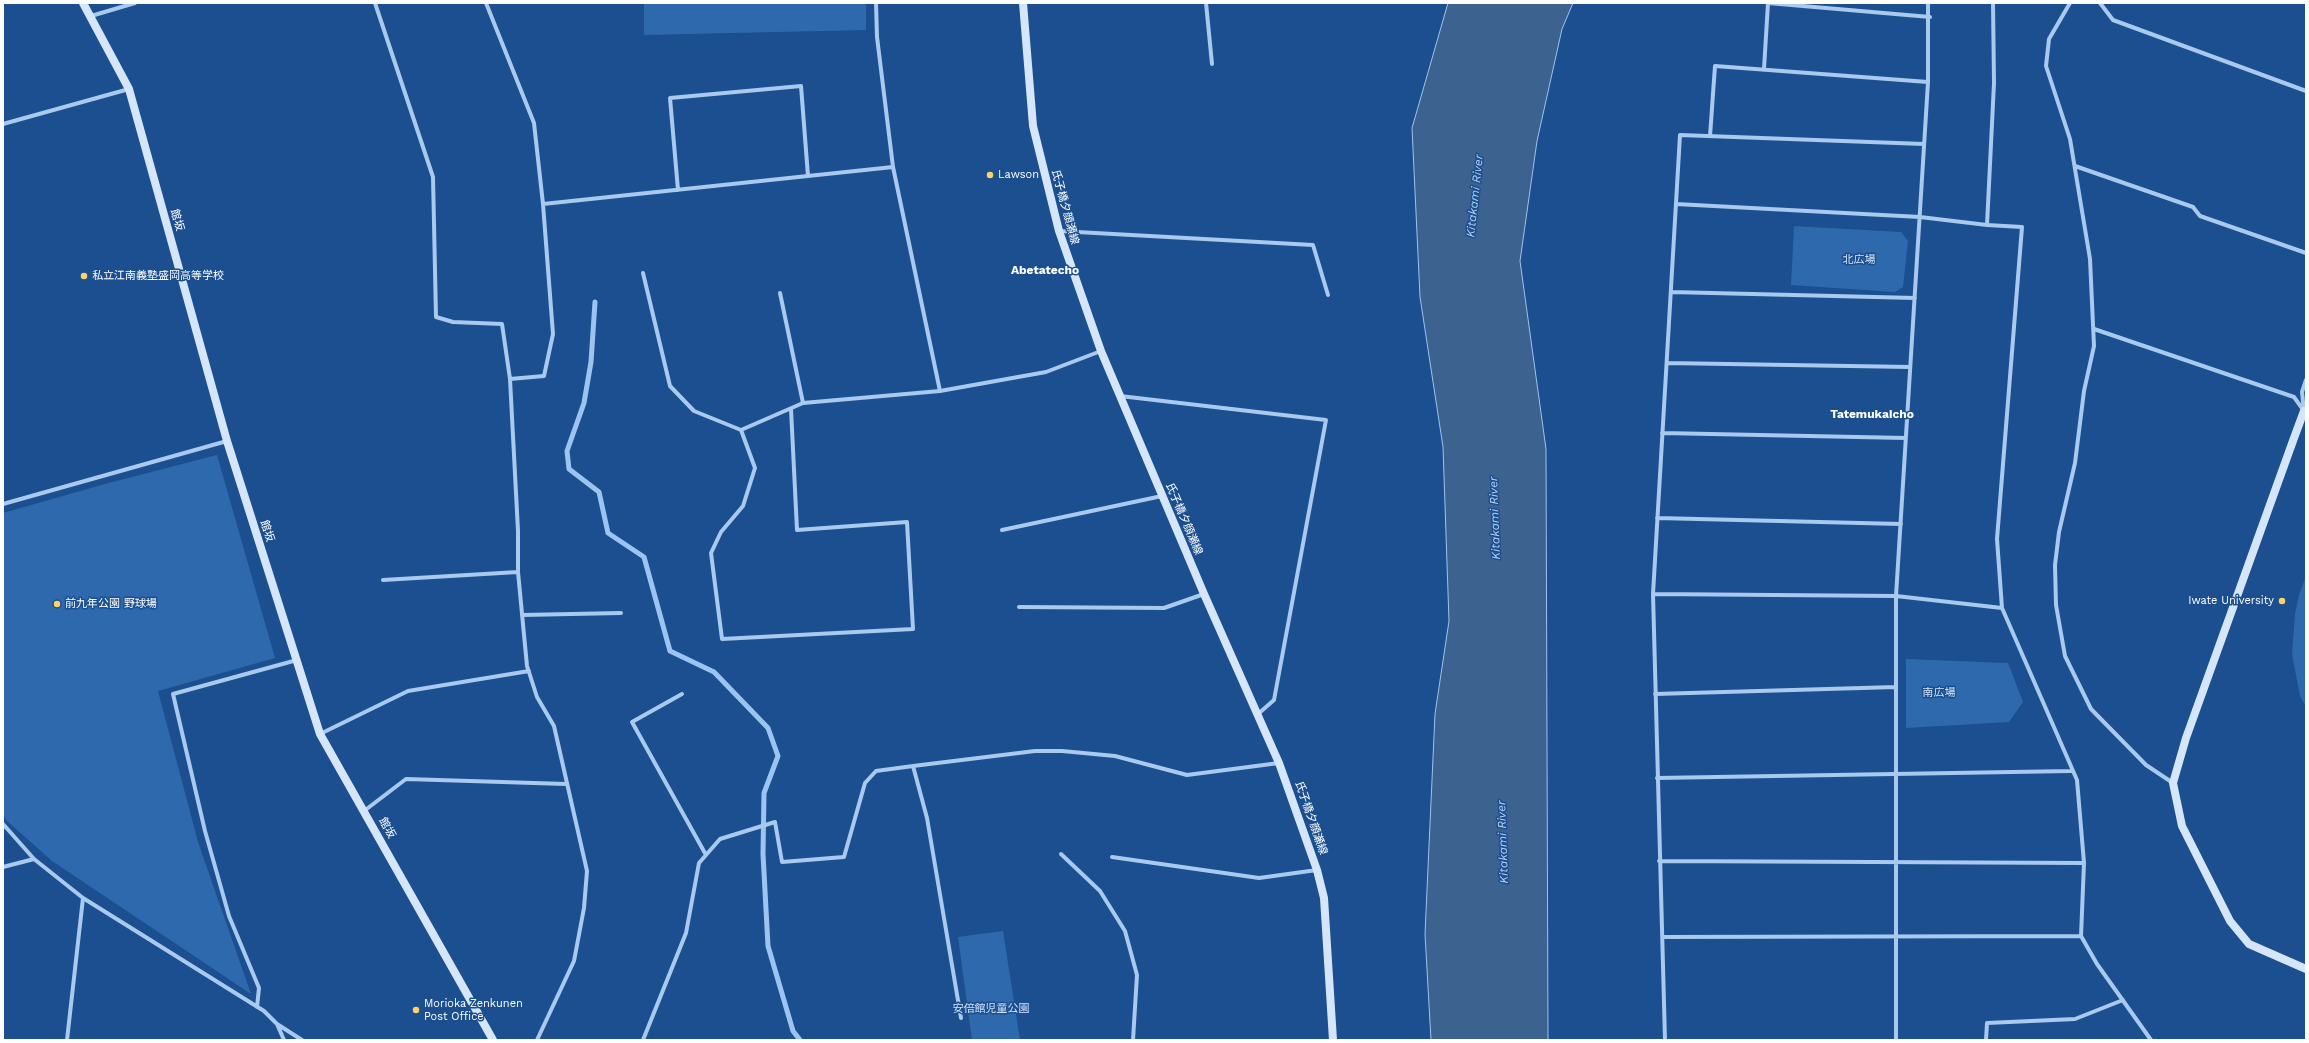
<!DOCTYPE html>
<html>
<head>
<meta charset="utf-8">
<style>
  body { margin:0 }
  #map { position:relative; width:2309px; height:1043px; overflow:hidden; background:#1b4f8f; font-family:"Work Sans",sans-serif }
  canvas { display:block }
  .frame { position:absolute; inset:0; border:4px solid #fff; pointer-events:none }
</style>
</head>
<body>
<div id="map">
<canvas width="2309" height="1043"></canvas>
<div class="frame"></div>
</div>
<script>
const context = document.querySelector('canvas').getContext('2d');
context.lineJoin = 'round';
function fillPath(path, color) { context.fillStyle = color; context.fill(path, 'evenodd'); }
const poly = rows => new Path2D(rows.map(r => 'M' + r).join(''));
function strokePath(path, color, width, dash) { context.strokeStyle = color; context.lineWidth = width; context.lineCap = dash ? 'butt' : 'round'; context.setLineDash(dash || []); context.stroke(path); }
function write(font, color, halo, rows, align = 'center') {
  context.font = font + ' "Work Sans","Noto Sans JP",sans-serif'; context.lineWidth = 3; context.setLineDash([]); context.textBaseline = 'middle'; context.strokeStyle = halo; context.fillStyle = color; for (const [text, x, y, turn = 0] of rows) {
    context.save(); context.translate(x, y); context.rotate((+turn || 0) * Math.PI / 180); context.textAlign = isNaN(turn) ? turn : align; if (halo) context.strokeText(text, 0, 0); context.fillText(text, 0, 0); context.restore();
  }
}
fillPath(poly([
  [644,3,866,3,866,30,644,35],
  [1794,226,1901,232,1908,241,1903,287,1895,292,1791,285],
  [217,455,275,658,158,691,198,842,251,994,52,861,6,820,3,814,3,513,105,484],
  [2306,576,2306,707,2300,696,2292,654,2295,614,2299,595],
  [1906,659,2008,663,2023,702,2009,722,1906,728],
  [1003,931,1020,1040,972,1040,958,937]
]), '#2e69ad');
const water = poly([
  [1448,3,1573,3,1562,29,1537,141,1520,261,1546,449,1548,1040,1431,1040,1425,934,1435,714,1449,621,1443,447,1420,297,1412,128,1448,3]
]);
fillPath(water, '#3c6290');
strokePath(water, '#9cc4f0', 1);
strokePath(poly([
  [595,302,591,362,584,403,567,451,569,469,599,492,608,533,644,557,670,651,714,672,768,728,778,756,764,793,763,854,768,946,793,1031,800,1040]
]), '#9cc4f0', 5);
strokePath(poly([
  [375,3,433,177,436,317,453,322,502,324,510,379,518,531,518,572,527,666,537,697,554,726,587,871,584,908,574,961,537,1040],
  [486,3,534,123,543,204,553,334,544,376,510,379],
  [876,3,877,37,893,167,940,391,1046,372,1101,351],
  [1206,3,1212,64],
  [2070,3,2049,39,2046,66,2070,139,2090,259,2094,346,2084,391,2075,463,2059,532,2055,565,2056,605,2065,656,2091,709,2146,765,2173,783],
  [2100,3,2113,20,2306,91],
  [91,16,135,3],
  [1764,69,1768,3,1930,17],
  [3,124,129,89],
  [1710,136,1715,66,1928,82],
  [2075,166,2193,207,2200,216,2306,253],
  [678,190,670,98,801,86,808,176],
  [543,204,893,167],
  [1676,204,1920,217,1987,225,1994,83,1993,3],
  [1987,225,2022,227,1997,539,2002,608,2077,780,2084,863,2081,936,2097,964,2151,1040],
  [1059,231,1313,245,1328,295],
  [643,273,670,386,694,411,741,430,755,468,743,506,721,532,711,553,722,639,913,629,907,522,797,530,791,409],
  [1671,292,1915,298],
  [780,293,803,403],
  [2094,329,2294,397,2304,411],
  [1667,363,1910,367],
  [1120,396,1326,420,1274,700,1258,714],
  [2304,411,2302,392,2306,380],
  [741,430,803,403,940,391],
  [1662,433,1906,438],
  [3,504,227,441],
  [1657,518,1901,524],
  [1002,530,1162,496],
  [383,580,518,572],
  [1653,594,1896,596,2002,608],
  [1019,607,1164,608,1204,594],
  [522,615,621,613],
  [682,694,632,722,706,855],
  [1655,694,1896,687],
  [320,734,408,691,529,671],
  [1657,778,2071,771],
  [364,811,406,779,566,784],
  [3,824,34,859,83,898,264,1011,277,1024,302,1040],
  [1061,854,1100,891,1125,931,1137,975,1133,1040],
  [1112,857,1259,878,1317,870],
  [1659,861,2084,863],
  [3,867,34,859],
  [1663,937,2081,936],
  [257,1007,259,988,229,916,205,831,173,694,297,660],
  [961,1018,927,818,913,766,1035,751,1062,751,1115,756,1187,775,1279,763],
  [277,1024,284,1040],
  [67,1040,83,898],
  [643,1040,686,933,699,863,720,839,775,822,782,862,844,857,865,783,876,771,913,766],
  [1665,1040,1653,594,1680,135,1924,144],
  [1896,1040,1896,596,1928,82,1928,3],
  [1986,1040,1987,1023,2075,1019,2123,1000]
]), '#a9c9ee', 4);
strokePath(poly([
  [83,3,129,89,227,441,320,734,493,1040],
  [1023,3,1033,126,1059,231,1101,351,1204,594,1279,763,1317,870,1324,898,1333,1040],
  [2306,412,2304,411,2294,438,2186,738,2173,783,2182,826,2230,921,2249,944,2306,969]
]), '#d6e6fa', 8);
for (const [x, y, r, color] of [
  [990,175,4,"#ffd166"],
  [84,276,4,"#ffd166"],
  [2282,601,4,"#ffd166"],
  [57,604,4,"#ffd166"],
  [416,1010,4,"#ffd166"]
]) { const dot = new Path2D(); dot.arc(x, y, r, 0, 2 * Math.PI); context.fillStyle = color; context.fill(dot); strokePath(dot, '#1b4f8f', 1.5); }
write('11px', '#fff', '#1b4f8f', [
  ["Lawson",998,175],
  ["私立江南義塾盛岡高等学校",92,276],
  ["Iwate University",2274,601,"right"],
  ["前九年公園 野球場",65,604],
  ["Morioka Zenkunen",424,1004],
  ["Post Office",424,1017]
], 'left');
write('11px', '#fff', '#1b4f8f', [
  ["氏子橋夕顔瀬線",1065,207,75],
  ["館坂",177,220,74],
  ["氏子橋夕顔瀬線",1184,519,67],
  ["館坂",267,531,72],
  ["氏子橋夕顔瀬線",1311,818,71],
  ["館坂",387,828,61]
]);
write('11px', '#cfe3fa', '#1b4f8f', [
  ["北広場",1859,260],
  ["南広場",1939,693],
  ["安倍館児童公園",991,1009]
]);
write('italic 12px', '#b5d3f5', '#1b4f8f', [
  ["Kitakami River",1475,196,-84],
  ["Kitakami River",1495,518,-92],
  ["Kitakami River",1503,842,-92]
]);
write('bold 12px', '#fff', '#1b4f8f', [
  ["Abetatecho",1045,270],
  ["Tatemukaicho",1872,414]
]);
</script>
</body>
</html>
